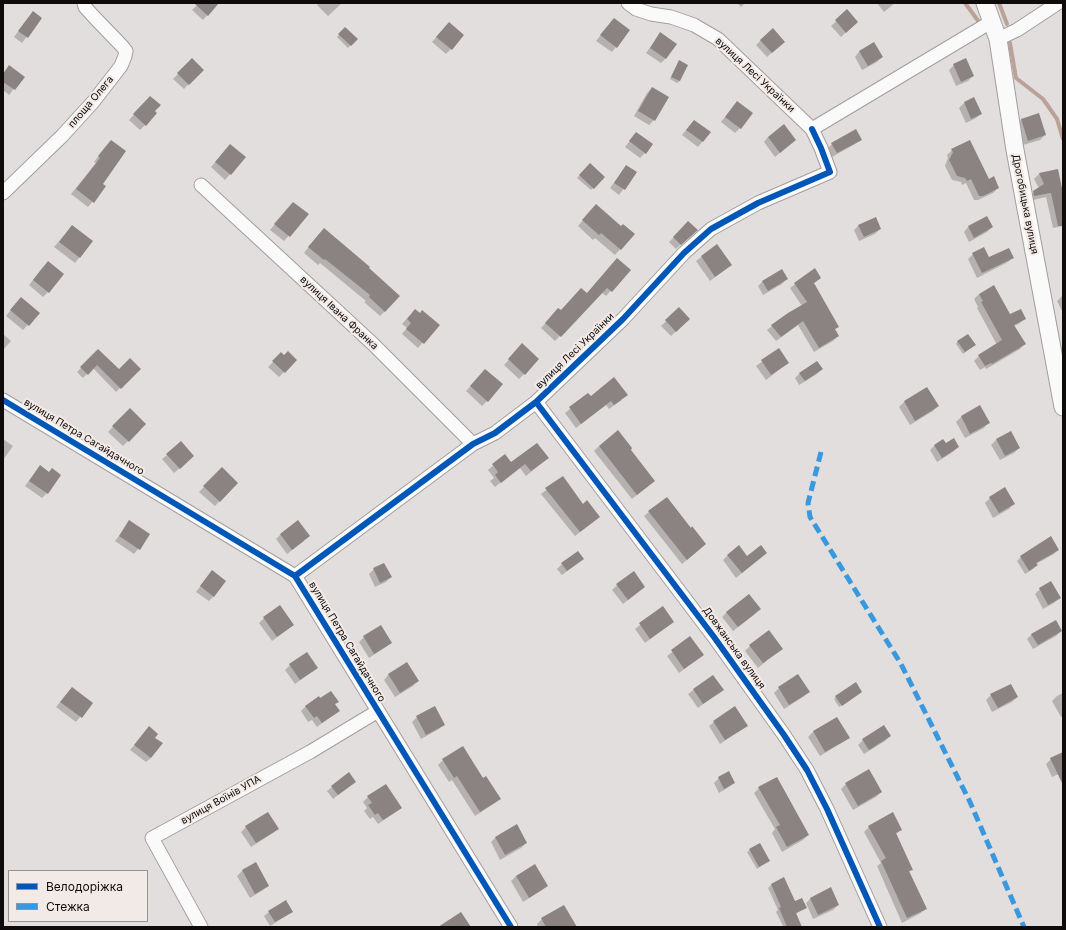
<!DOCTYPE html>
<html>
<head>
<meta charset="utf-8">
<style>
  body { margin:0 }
  #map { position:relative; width:1066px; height:930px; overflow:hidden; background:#e2dedd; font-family:Inter,sans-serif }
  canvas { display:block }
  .frame { position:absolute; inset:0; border:4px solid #0e0b0a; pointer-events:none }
  .legend { position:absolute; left:8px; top:870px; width:140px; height:52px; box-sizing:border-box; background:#f2eae7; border:1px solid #97918f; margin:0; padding:5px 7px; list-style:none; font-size:12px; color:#0e0b0a }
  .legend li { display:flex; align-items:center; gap:8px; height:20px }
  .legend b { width:20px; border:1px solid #97918f }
</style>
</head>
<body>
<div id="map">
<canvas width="1066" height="930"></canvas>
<div class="frame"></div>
<ul class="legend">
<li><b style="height:5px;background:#0057b8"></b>Велодоріжка</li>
<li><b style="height:5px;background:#3a99de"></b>Стежка</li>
</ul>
</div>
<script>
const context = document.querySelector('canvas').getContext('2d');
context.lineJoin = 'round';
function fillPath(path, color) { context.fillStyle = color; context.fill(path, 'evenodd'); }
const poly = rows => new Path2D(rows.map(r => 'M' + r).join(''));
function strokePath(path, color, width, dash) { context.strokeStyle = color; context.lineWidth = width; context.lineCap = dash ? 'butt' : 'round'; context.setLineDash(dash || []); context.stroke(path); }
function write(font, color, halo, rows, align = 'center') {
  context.font = font + ' Inter,sans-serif'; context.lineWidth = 4; context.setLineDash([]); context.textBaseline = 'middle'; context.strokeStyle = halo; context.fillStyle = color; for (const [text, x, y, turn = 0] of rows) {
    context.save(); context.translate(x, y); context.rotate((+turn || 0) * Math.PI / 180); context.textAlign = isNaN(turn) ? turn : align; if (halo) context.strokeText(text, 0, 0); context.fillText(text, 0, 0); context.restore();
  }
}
fillPath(poly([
  [199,3,218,3,203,20,192,10],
  [319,3,342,3,328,16,317,5],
  [737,3,745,3,741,7],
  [877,3,895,3,884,12],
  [847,11,857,22,841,37,831,26],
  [33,12,41,18,22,43,14,37],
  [614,19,616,47,612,52,596,41],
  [449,23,451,49,446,54,432,42],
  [345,28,356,39,348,48,337,37],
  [660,34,666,58,661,63,646,53],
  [761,40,779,46,767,57,756,45],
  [874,44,882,57,877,62,862,70,855,57,859,52],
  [192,60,202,70,184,89,173,79],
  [679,61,680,81,677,83,670,79],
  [954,65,973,76,968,81,956,86,949,70],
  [9,67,23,77,9,95,3,90,3,73],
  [652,88,654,120,649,125,634,116,647,93],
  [974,98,981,114,976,118,966,123,959,108,964,103],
  [145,102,154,111,145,125,140,130,129,120],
  [737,102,740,128,735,133,721,122],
  [1038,115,1045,135,1040,140,1023,145,1016,125,1021,120],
  [694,121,710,132,698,147,682,135],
  [636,133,645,153,640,158,625,147],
  [768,137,795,140,775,157,764,142],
  [860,139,855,144,832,157,827,149,832,144],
  [230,145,245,157,225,180,211,167],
  [106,146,101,184,105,187,88,207,71,194,96,163,94,162],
  [952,150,989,180,998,188,993,193,978,200,974,200,966,183,962,185,961,182,952,180,945,166,948,158,947,155],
  [590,164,604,177,591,190,577,178],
  [626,166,636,172,619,195,610,188],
  [1057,170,1063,198,1063,226,1053,228,1046,197,1029,201,1028,197,1039,188,1034,179,1039,174],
  [288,208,307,215,284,241,270,230],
  [591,211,633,234,615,255,595,238,593,240,578,226],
  [986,217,992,227,987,232,969,242,964,232,968,227],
  [688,223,691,235,676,249,669,242],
  [859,225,880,229,875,234,859,241,854,230],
  [72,226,92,241,75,263,54,247],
  [319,234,368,268,385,311,380,316,364,302,366,301,320,263,318,265,304,253],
  [717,245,731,265,710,281,696,261],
  [973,254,989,259,1013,257,1008,262,977,278,968,259],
  [43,267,48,292,43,297,29,285],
  [814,270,820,278,813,284,837,327,834,330,838,336,833,341,814,352,798,325,776,341,767,330,772,326,802,306,790,288],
  [629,271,606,296,601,292,555,341,541,328,554,314],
  [786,279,782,284,763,295,758,286,763,281],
  [979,294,1010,316,1025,318,1020,323,1013,327,1024,344,1020,349,986,369,985,367,980,370,974,361,979,356,997,345,977,308,978,307,974,299],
  [1063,295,1063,313,1057,301],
  [16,303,39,313,23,330,6,316],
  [679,309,689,319,671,336,661,326],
  [410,315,438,325,418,348,402,334,407,328,402,324],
  [3,334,11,341,3,350],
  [958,341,972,347,963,354,956,344],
  [779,349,788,363,766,380,756,366],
  [98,350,119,370,139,369,116,392,93,368,83,378,77,372],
  [518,350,524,374,519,379,504,365],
  [281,354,284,357,296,360,279,377,268,367],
  [822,369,817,374,799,385,795,378,800,373],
  [481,375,487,401,482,406,466,391],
  [927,388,938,406,933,411,910,425,899,407,904,402],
  [588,394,590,397,622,400,609,409,606,405,576,428,565,413],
  [980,407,988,423,984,428,965,438,956,422,961,417],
  [130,409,145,424,123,446,108,432],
  [1011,433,1019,448,1014,453,1000,460,991,445,996,440],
  [3,439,13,446,3,460],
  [945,444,958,447,953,452,937,462,930,450,935,445],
  [599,446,629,450,649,485,632,499,594,451],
  [167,455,188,461,174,473,162,459],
  [505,455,511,464,542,463,526,476,520,468,495,487,490,481,494,478,488,470],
  [40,466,49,473,47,493,42,498,25,486],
  [222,469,237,483,215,506,199,492],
  [563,477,593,522,575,536,541,494],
  [990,498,1013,504,1009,509,993,518,985,503],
  [649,512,700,549,682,564,644,516],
  [130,522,149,535,134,554,115,541],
  [281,534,304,541,287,554,276,539],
  [1058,550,1054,554,1036,564,1036,565,1033,569,1025,574,1017,561,1021,557],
  [766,553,736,578,723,560,728,555,747,557],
  [583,559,562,575,557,569,562,564],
  [374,569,391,577,386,582,375,587,369,574],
  [208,576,214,596,209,601,196,592],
  [617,585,639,591,623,604,612,590],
  [1040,589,1059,598,1054,603,1043,609,1035,594],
  [662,608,673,622,645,643,635,629],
  [727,612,755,614,733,631,722,617],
  [264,618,293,625,272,641,259,623],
  [1061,631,1056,636,1033,649,1027,639,1032,634],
  [364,637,391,642,386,647,369,658,359,642],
  [690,638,703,655,679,673,667,656],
  [750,646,781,649,758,668,745,651],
  [407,663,417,681,413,686,395,697,384,680,388,675],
  [290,665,317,668,295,684,285,670],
  [713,676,722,690,698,708,688,694],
  [72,688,91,703,76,722,56,707],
  [779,688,808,692,803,697,784,709,774,693],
  [1063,693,1063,716,1061,717,1052,701,1057,696],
  [859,694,839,707,834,699,836,697],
  [991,695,1017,697,1012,702,992,712,986,700],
  [306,706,338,711,317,727,312,720,308,722,301,711],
  [417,717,444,724,439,729,421,739,412,722],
  [837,718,848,737,843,742,820,756,808,737,813,732],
  [714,722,746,725,741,730,720,744,709,726],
  [149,728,154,738,151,758,146,762,130,750],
  [890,736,885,741,864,754,858,745,863,740],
  [1063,753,1063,772,1052,777,1046,764,1051,759],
  [443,760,483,780,499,799,495,803,475,816,452,780,449,782,438,765],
  [719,778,734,782,729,787,719,793,714,783],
  [355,782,333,799,327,791,332,787],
  [846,784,881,792,876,797,853,810,841,789],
  [759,788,808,835,803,840,782,852,772,833,775,829,754,793],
  [368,797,401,808,396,812,378,824,373,817,370,819,364,811,367,808,363,802],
  [246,827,278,828,273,833,251,847,241,832],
  [869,827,901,829,896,834,911,870,909,872,926,908,921,913,902,923,877,866,881,863,864,832],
  [496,837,526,843,521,848,500,860,491,842],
  [759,844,768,861,757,869,747,852],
  [256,863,268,885,263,890,250,898,237,876,242,871],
  [535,865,547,886,542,890,523,902,511,881,516,876],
  [784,879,795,902,805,908,796,914,801,927,781,927,783,926,776,912,778,910,768,888,771,885],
  [811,898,838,905,833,910,813,919,806,903],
  [291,911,286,916,270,926,264,916,269,912],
  [542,919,571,927,538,927,537,924]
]), '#0003');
strokePath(poly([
  [965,3,979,22],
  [999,3,1007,24],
  [1010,43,1016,78,1043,99,1057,119,1063,139]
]), '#bba299', 4);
fillPath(poly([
  [194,3,219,3,208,16],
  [847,9,858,22,846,33,835,20],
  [33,11,42,18,28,38,18,31],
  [614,18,630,30,617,48,600,35],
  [449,22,464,35,452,50,436,37],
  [345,27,358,39,351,46,338,34],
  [773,28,785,42,772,53,760,40],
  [660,32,677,44,666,59,650,48],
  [874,42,883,57,868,66,859,51],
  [192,58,204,70,189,85,177,73],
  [966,58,974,76,961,82,953,64],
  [679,60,688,65,680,81,671,77],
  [9,65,25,77,15,90,3,82,3,74],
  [652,87,669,97,655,121,638,111],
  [150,96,161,105,155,111,157,113,146,126,133,114],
  [974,97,982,114,971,119,964,102],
  [737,101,753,113,741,129,725,117],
  [1039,113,1046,135,1028,141,1021,119],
  [694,120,711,132,703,142,686,130],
  [784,124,796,140,780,153,768,137],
  [856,129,862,140,837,153,831,143],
  [636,132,653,144,646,154,629,141],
  [111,140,126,151,103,184,106,186,94,203,76,189,100,158,98,156],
  [970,140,989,179,994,176,999,188,983,196,979,196,971,179,967,181,965,178,957,176,949,160,953,152,951,149],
  [230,144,246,157,231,175,215,162],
  [590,163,605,177,594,189,579,175],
  [626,165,637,172,625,190,614,183],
  [1058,169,1063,193,1063,226,1058,226,1051,193,1034,196,1033,191,1044,184,1039,173],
  [293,202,309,214,290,237,274,224],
  [596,204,621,226,623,224,635,234,621,250,601,233,599,235,582,220],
  [987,216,993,227,974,238,968,226],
  [876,217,881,229,864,237,858,225],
  [688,221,698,230,681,245,673,237],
  [72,225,93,241,80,258,59,242],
  [324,228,370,267,369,268,400,296,385,312,369,297,370,295,325,259,324,260,308,247],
  [717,244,732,265,715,277,701,256],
  [984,247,989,257,1009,248,1014,258,982,273,972,253],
  [617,258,631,270,612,292,607,288,561,337,545,323,558,308,561,310,581,288,587,293],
  [48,261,64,274,49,293,33,280],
  [815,268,821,278,814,283,839,327,835,329,839,336,819,348,803,321,781,337,771,325,788,313,807,302,794,283],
  [782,269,788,279,768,291,762,281],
  [994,285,1010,314,1021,309,1026,319,1014,325,1026,344,992,364,991,363,985,366,978,355,1002,340,981,302,983,301,979,294],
  [21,297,40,313,29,326,10,310],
  [679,307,690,319,676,332,665,320],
  [415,309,420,313,422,310,440,325,424,344,406,329,411,323,407,319],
  [968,334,976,345,965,352,957,341],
  [522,343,539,359,525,375,508,359],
  [779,348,789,363,771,375,761,360],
  [98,349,119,369,130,358,141,369,121,389,97,365,88,375,80,367],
  [288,351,297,360,285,373,272,361,281,352,284,355],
  [817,361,823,369,805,381,799,373],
  [485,369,503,384,488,402,470,386],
  [614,377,628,395,614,405,611,401,581,424,569,407,588,393,591,396],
  [927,387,939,406,915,421,904,401],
  [980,405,990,423,970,434,961,416],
  [130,408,146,424,129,442,112,426],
  [618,430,632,448,631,450,655,481,637,495,599,446],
  [1011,431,1020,448,1005,456,996,439],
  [954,438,959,447,942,458,934,445,943,439,946,443],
  [181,441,194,456,180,469,166,454],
  [537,443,549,458,531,471,525,464,501,483,495,475,498,472,492,464,505,454,511,462],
  [40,465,49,472,52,468,61,475,48,494,29,481],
  [222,467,238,483,220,502,203,486],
  [563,476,583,504,587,500,600,517,580,532,545,488],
  [1005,487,1015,504,999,513,989,497],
  [667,497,691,528,692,526,706,544,687,560,648,511],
  [129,520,150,534,140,550,119,536],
  [298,520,310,536,292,550,280,534],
  [1051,536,1059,550,1036,563,1038,565,1029,571,1020,556],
  [739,545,747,556,761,545,767,553,742,573,727,555],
  [578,551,584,559,567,571,561,563],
  [384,563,392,577,380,583,373,568],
  [212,570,226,581,214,597,200,586],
  [634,571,645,587,628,600,616,584],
  [1051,581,1061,598,1048,605,1039,588],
  [749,594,761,609,738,627,726,612],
  [280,605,294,625,277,637,263,617],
  [663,606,674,622,650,639,639,623],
  [1056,620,1062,631,1038,645,1031,634],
  [381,625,392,643,374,654,363,636],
  [769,630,783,649,763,663,749,645],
  [690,636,704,655,684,669,671,650],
  [307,652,318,668,300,680,289,664],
  [407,662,419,681,400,693,388,674],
  [798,674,810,692,789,705,778,687],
  [713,675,724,690,703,704,693,689],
  [856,682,862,692,842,706,835,696],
  [1011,684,1018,697,998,708,990,694],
  [72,687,93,703,82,718,60,702],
  [331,691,339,702,335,704,340,711,322,723,317,716,314,718,305,706,319,696,320,698],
  [435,706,445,725,426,735,416,716],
  [735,706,748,726,725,740,713,721],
  [837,717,850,738,825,752,813,731],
  [884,725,891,736,869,750,862,739],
  [149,726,158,734,155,738,163,743,151,758,134,745],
  [463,746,483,778,486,776,501,799,480,812,457,776,454,778,442,759],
  [1063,752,1063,785,1050,758],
  [869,769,882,792,858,806,845,783],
  [729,771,735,783,724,789,718,777],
  [349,772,356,782,338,795,331,786],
  [777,777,809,835,787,847,776,827,780,825,758,787],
  [386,784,402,808,383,820,378,813,375,815,368,805,372,803,367,796],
  [268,812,279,829,256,843,245,826],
  [893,812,902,830,896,833,913,870,909,871,927,909,907,918,881,861,886,858,868,826],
  [517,824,527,843,505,855,495,837],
  [760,843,770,861,759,867,749,849],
  [256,862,269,886,255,894,242,870],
  [535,864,548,886,529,898,516,876],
  [784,877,795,901,802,898,807,908,796,913,802,927,787,927,779,908,781,907,771,884],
  [831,887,839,905,818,915,810,898],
  [286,900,293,912,275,922,268,911],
  [564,905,577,927,546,927,541,918],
  [461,912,471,927,438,927]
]), '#8b8381');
const minor = poly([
  [628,3,636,9,651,14,671,17,694,25,718,39,812,129,991,22],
  [998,39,1017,30,1058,3],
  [201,185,373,344,473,444],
  [3,193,62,136,93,102,121,66,125,56,126,51,122,46,95,18,85,7,84,3],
  [3,400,295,576,511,927],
  [536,402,714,637,784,735,807,770,827,809,880,927],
  [295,576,473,444,495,433,536,402,623,319,684,253,711,229,758,203,830,172,821,148,812,129],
  [201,927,152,838,310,752,378,711]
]);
const tertiary = poly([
  [985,3,998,39,1015,150,1063,407]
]);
strokePath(minor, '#a29e9d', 15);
strokePath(tertiary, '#a29e9d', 19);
strokePath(minor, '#fbfafa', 13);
strokePath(tertiary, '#fbfafa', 17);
strokePath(poly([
  [821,452,808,503,810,517,901,664,970,802,1024,927]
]), '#3a99de', 5, [10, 5]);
strokePath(poly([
  [3,400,295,576,511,927],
  [536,402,714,637,784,735,807,770,827,809,880,927],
  [295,576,473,444,495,433,536,402,623,319,684,253,711,229,758,203,830,172,821,148,812,129]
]), '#0057b8', 6);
write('10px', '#0e0b0a', '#f2eae7', [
  ["вулиця Лесі Українки",755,75,43],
  ["площа Олега",91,102,-50],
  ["Дрогобицька вулиця",1025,204,79],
  ["вулиця Івана Франка",339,313,43],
  ["вулиця Лесі Українки",575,351,-44],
  ["вулиця Петра Сагайдачного",84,437,31],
  ["вулиця Петра Сагайдачного",347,642,59],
  ["Довжанська вулиця",734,648,54],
  ["вулиця Воїнів УПА",221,800,-29]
]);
</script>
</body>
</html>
